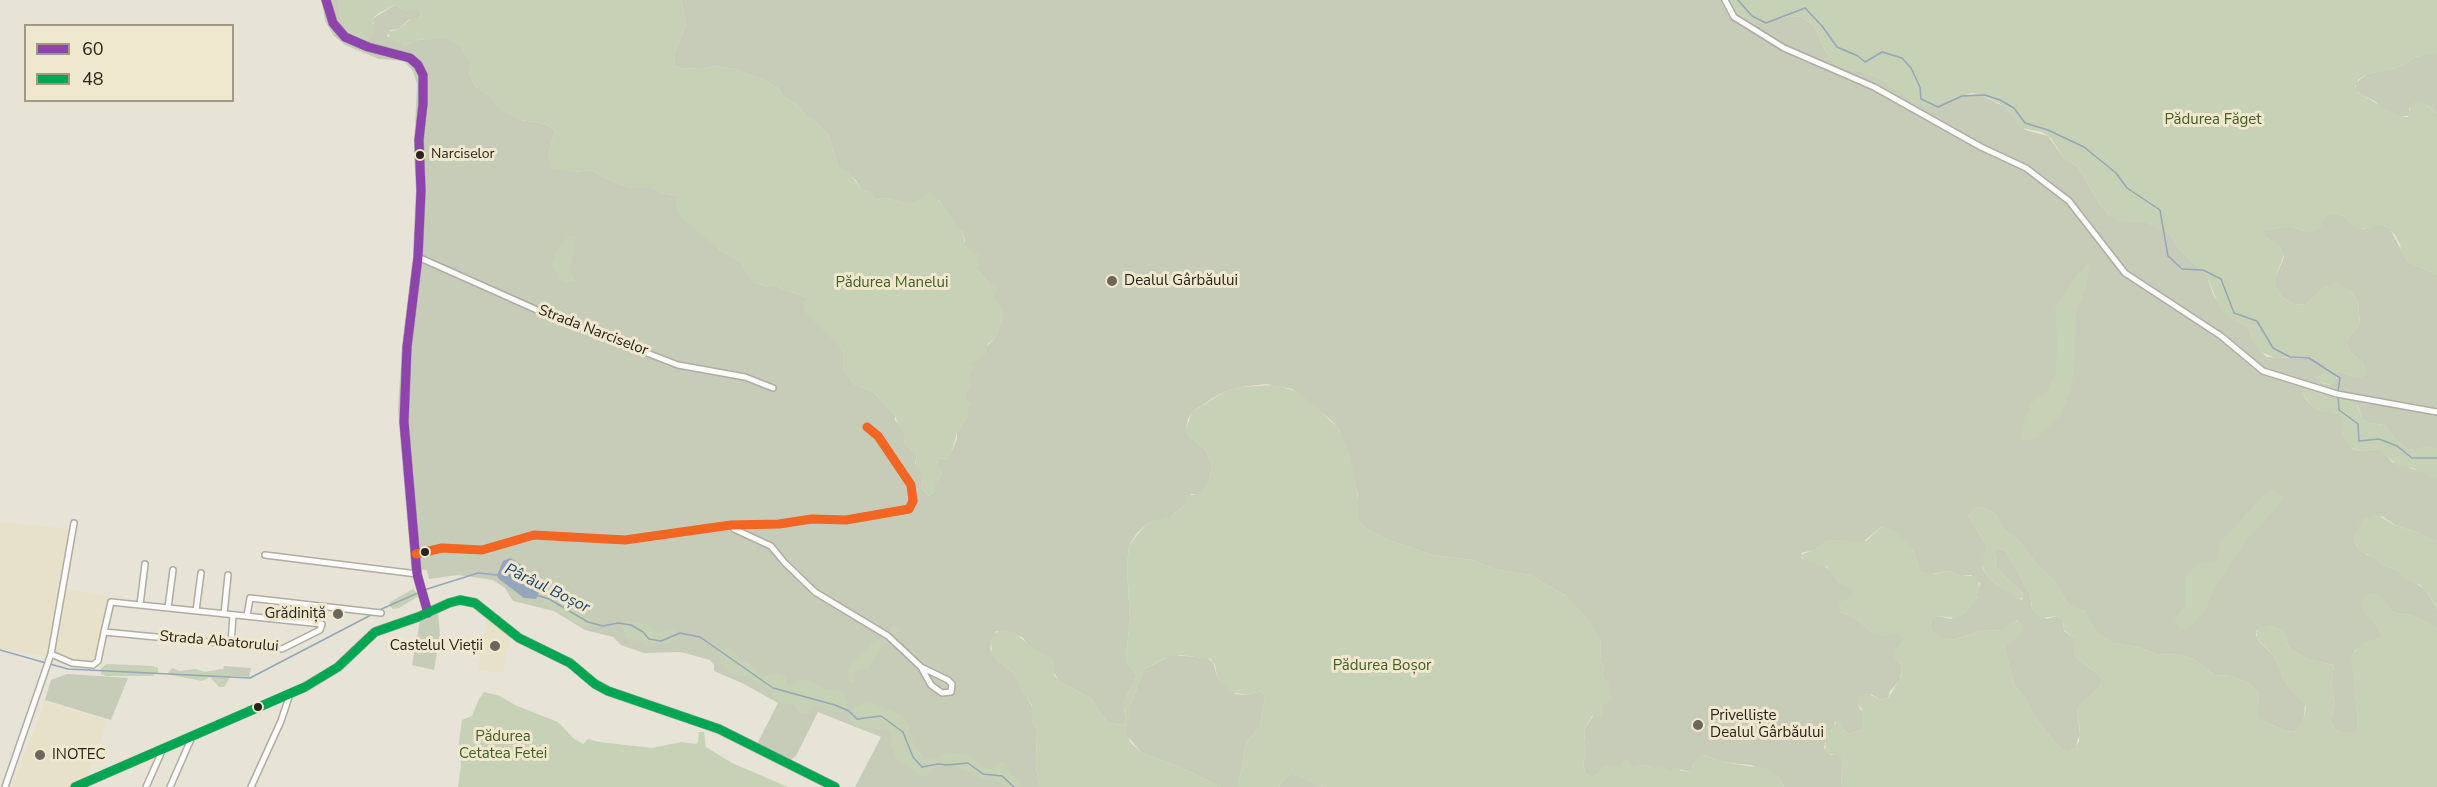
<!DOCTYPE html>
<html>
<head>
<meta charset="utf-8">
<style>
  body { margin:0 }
  #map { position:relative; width:2437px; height:787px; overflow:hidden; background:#e7e3d6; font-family:"Nunito Sans",sans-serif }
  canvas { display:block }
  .legend { position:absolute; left:24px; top:24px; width:210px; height:78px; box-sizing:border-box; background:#efe7ce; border:2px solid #9f9986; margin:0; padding:8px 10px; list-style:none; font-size:18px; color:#28241b }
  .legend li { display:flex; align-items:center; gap:12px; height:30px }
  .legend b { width:30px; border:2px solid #9f9986 }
</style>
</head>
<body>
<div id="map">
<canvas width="2437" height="787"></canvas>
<ul class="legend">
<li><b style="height:8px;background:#8e44ad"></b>60</li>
<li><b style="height:8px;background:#00a651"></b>48</li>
</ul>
</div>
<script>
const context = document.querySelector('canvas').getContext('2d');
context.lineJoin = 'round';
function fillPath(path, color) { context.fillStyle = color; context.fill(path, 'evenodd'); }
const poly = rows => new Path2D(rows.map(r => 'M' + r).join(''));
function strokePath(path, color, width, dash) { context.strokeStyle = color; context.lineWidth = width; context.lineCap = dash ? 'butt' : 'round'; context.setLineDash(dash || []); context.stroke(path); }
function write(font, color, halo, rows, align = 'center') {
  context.font = font + ' "Nunito Sans",sans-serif'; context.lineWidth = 6; context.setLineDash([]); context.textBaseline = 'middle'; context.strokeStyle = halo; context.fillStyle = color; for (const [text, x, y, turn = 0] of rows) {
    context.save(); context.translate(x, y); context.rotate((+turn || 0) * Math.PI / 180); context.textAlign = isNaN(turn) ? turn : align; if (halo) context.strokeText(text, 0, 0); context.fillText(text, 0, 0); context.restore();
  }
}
fillPath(poly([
  [0,522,76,530,66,589,109,597,93,663,0,649],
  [487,616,511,634,503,671,498,673,478,670],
  [45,701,108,721,85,780,68,787,12,787]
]), '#e8e1c9');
fillPath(poly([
  [322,0,338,0,341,20,374,24,372,19,395,5,405,11,419,11,422,14,419,18,408,20,399,29,390,30,387,36,405,45,418,40,446,37,460,45,469,59,469,72,475,86,491,96,498,107,521,120,546,124,555,131,548,156,575,172,592,170,604,178,632,188,653,188,665,194,676,195,676,209,720,250,740,261,752,281,767,287,778,287,805,297,841,348,843,353,844,370,854,384,873,392,895,415,895,420,906,434,904,443,917,454,915,463,924,474,921,488,929,496,935,490,934,483,939,479,937,458,948,459,957,439,957,432,968,416,967,400,964,396,969,387,969,375,972,362,995,338,1002,320,1001,307,996,303,989,283,977,270,977,260,973,253,963,245,965,241,963,232,957,229,939,200,924,197,911,204,885,198,877,200,871,193,861,189,856,180,838,167,829,136,812,119,807,117,797,105,782,95,778,88,768,82,735,69,716,66,702,69,681,68,675,65,674,55,686,24,681,0,1725,0,1736,13,1752,23,1766,23,1788,16,1802,17,1814,26,1826,52,1835,64,1842,68,1863,72,1878,77,1915,103,1932,106,1964,95,1979,94,2005,107,2025,130,2048,136,2063,157,2078,167,2101,206,2109,215,2124,221,2146,222,2169,233,2179,249,2207,276,2214,297,2236,321,2248,326,2253,340,2261,352,2267,357,2315,359,2326,364,2328,371,2317,378,2318,382,2330,385,2337,378,2336,373,2338,371,2358,378,2366,374,2362,362,2350,352,2348,345,2348,338,2360,324,2358,302,2350,290,2326,286,2306,304,2295,305,2282,297,2276,287,2276,276,2284,257,2280,247,2265,237,2265,230,2289,226,2307,232,2321,225,2325,215,2335,213,2345,217,2353,226,2363,229,2381,224,2390,229,2407,261,2437,275,2437,449,2426,447,2415,450,2408,449,2396,440,2384,425,2370,423,2363,420,2358,406,2302,394,2309,403,2318,410,2340,413,2343,419,2342,434,2353,449,2360,451,2379,449,2385,453,2392,462,2437,477,2437,542,2419,533,2395,525,2382,516,2355,535,2354,539,2357,546,2367,555,2375,558,2383,565,2394,569,2426,590,2437,609,2437,629,2427,622,2409,615,2395,613,2389,608,2373,622,2378,627,2381,633,2380,637,2355,650,2352,660,2358,722,2357,729,2351,734,2337,731,2330,723,2335,704,2331,686,2334,665,2310,660,2293,651,2288,646,2286,636,2281,630,2270,626,2257,630,2256,635,2259,641,2275,657,2283,678,2291,690,2305,703,2304,718,2299,728,2293,732,2286,731,2262,721,2256,716,2259,698,2257,691,2248,683,2232,676,2214,675,2196,661,2182,655,2156,654,2139,647,2113,643,2103,637,2095,630,2084,611,2073,608,2067,603,2054,580,2037,565,2019,541,2004,530,1995,514,1985,508,1979,507,1968,515,1987,546,1982,567,1986,574,1996,584,2022,600,2023,593,2009,581,1996,567,1995,554,1997,548,2006,551,2030,594,2032,609,2046,619,2057,616,2063,620,2064,631,2074,638,2074,652,2077,658,2101,677,2102,681,2099,688,2080,705,2077,712,2080,734,2075,748,2068,751,2061,749,2037,721,2024,695,2015,687,2004,647,2018,635,2018,620,2003,630,1981,631,1952,640,1937,636,1930,627,1931,620,1937,616,1951,619,1965,613,1977,598,1980,583,1971,575,1960,576,1950,571,1931,574,1920,572,1913,550,1892,530,1881,527,1863,542,1829,540,1814,550,1801,553,1802,559,1823,565,1832,572,1835,579,1854,589,1855,593,1840,612,1855,618,1874,634,1897,633,1906,639,1895,657,1902,666,1900,680,1890,691,1888,698,1881,700,1871,694,1857,704,1863,713,1864,724,1862,730,1848,734,1835,721,1834,729,1821,735,1826,740,1824,748,1830,755,1837,754,1843,759,1841,776,1842,787,1784,787,1778,776,1751,765,1722,762,1705,755,1694,763,1691,772,1678,769,1669,772,1657,769,1655,770,1649,766,1639,765,1635,768,1620,766,1591,777,1585,773,1583,762,1586,755,1584,743,1585,728,1609,693,1609,685,1602,676,1604,667,1600,661,1601,640,1589,621,1566,596,1530,575,1494,569,1473,560,1432,555,1383,538,1366,529,1358,521,1358,496,1349,455,1339,430,1332,421,1292,389,1266,384,1241,387,1226,391,1213,398,1192,412,1188,419,1186,429,1189,436,1206,450,1212,466,1209,480,1201,493,1198,495,1191,494,1184,506,1170,517,1148,523,1137,533,1129,545,1127,568,1130,619,1126,656,1128,664,1137,675,1125,699,1124,710,1126,718,1124,725,1109,723,1099,712,1092,699,1059,681,1053,671,1055,664,1029,645,1022,637,996,631,991,642,990,649,996,659,1014,673,1033,709,1032,721,1037,731,1036,765,1039,787,855,787,881,737,818,712,796,756,788,762,756,746,778,703,744,684,714,671,714,665,710,660,681,652,644,653,621,645,613,637,585,630,554,611,513,601,505,588,493,580,458,575,429,579,427,570,413,569,398,408,402,349,415,259,417,198,414,152,417,84,413,71,404,61,379,59,345,45,334,36,325,21],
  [2434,53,2437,53,2437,113,2428,105,2409,108,2410,115,2401,117,2383,109,2375,101,2361,95,2356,90,2356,83,2367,74,2396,68,2416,57],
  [438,612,440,634,434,670,412,665,420,621],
  [1172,655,1207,658,1213,662,1217,676,1236,694,1247,695,1261,691,1265,696,1260,726,1246,743,1238,787,1221,787,1180,767,1142,753,1127,736,1125,730,1132,701,1144,669],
  [224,666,251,668,249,677,222,675],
  [67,674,128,678,111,720,45,700,51,680],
  [1292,774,1299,775,1323,787,1279,787,1285,778]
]), '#c6ccb8');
fillPath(poly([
  [338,0,681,0,686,24,674,55,675,65,681,68,702,69,716,66,735,69,768,82,778,88,782,95,797,105,807,117,812,119,829,136,838,167,847,170,861,189,871,193,877,200,885,198,911,204,930,192,934,195,955,219,957,229,963,232,965,247,980,255,977,270,989,283,995,284,997,288,994,298,1001,307,1002,320,995,338,988,344,986,353,980,360,972,362,973,369,969,375,971,384,964,396,971,404,968,407,968,416,957,432,950,457,948,459,937,458,937,463,943,474,935,483,935,490,929,496,921,488,924,474,915,467,917,454,904,443,906,434,898,425,895,415,873,392,854,384,844,370,843,353,841,348,803,310,805,297,778,287,767,287,752,281,740,261,720,250,681,218,676,209,676,195,665,194,653,188,632,188,604,178,592,170,575,172,550,168,548,156,555,131,546,124,521,120,508,115,498,107,491,96,475,86,469,72,469,59,460,45,446,37,418,40,405,45,390,39,388,32,399,29,412,18,419,18,422,14,419,11,405,11,395,5,379,13,372,19,375,32,369,41,362,42,346,35,341,20],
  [1725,0,2437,0,2437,53,2416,57,2396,68,2367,74,2358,80,2355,86,2358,93,2401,117,2408,117,2411,104,2418,101,2425,103,2437,113,2437,275,2407,261,2401,252,2400,244,2395,235,2384,225,2359,229,2353,226,2345,217,2335,213,2325,215,2320,229,2314,232,2307,232,2289,226,2265,230,2265,237,2280,247,2284,254,2276,276,2276,287,2282,297,2295,305,2306,304,2326,286,2337,282,2350,290,2358,302,2360,324,2348,338,2348,345,2350,352,2362,362,2366,374,2358,378,2338,371,2336,373,2336,381,2333,385,2318,382,2317,378,2328,371,2326,364,2315,359,2289,357,2275,358,2261,352,2254,343,2248,326,2229,318,2221,311,2207,276,2179,249,2169,233,2146,222,2120,221,2111,217,2101,206,2078,167,2063,157,2051,138,2042,132,2022,128,2008,110,1999,103,1979,94,1971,93,1932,106,1922,107,1889,87,1878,77,1863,72,1845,70,1835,64,1828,56,1814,26,1802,17,1788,16,1766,23,1752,23,1736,13],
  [568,236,576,236,570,269,575,281,565,283,558,278,558,273,554,271,551,265,559,246,564,244],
  [2090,263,2086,289,2076,311,2075,363,2071,391,2059,417,2037,438,2020,441,2022,425,2031,403,2046,392,2056,373,2057,337,2055,307,2071,282],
  [1274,385,1299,392,1337,427,1346,444,1354,473,1359,506,1358,521,1366,529,1383,538,1432,555,1473,560,1494,569,1530,575,1569,598,1592,623,1601,640,1600,661,1604,667,1602,676,1609,685,1609,693,1615,698,1603,705,1603,715,1598,717,1592,716,1585,728,1584,743,1586,755,1583,762,1585,773,1591,777,1598,774,1600,768,1606,764,1620,766,1622,761,1629,760,1635,768,1639,765,1649,766,1655,770,1659,767,1663,766,1669,771,1676,766,1681,771,1691,772,1696,758,1705,755,1722,762,1769,769,1778,776,1784,787,1323,787,1299,775,1292,774,1285,778,1279,787,1238,787,1246,743,1260,726,1265,696,1261,691,1247,695,1232,692,1218,680,1215,665,1211,659,1180,655,1165,658,1144,669,1132,701,1126,733,1131,743,1142,753,1180,767,1221,787,1039,787,1036,765,1037,731,1032,721,1032,705,1020,688,1014,673,996,659,992,653,991,642,994,634,1000,630,1012,631,1035,649,1053,658,1055,664,1054,675,1059,681,1092,699,1099,712,1109,723,1124,725,1126,718,1123,703,1137,675,1128,664,1126,656,1130,619,1127,568,1129,545,1143,528,1148,523,1173,515,1184,506,1187,495,1198,495,1209,480,1212,466,1206,450,1189,436,1186,429,1192,412,1226,391,1241,387],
  [2305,385,2351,398,2356,403,2363,420,2370,423,2384,425,2396,440,2408,449,2415,450,2430,446,2437,449,2437,477,2430,477,2413,468,2398,466,2379,449,2360,451,2350,447,2342,434,2342,416,2336,412,2325,412,2314,408,2302,394],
  [2270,489,2284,496,2275,510,2249,537,2214,590,2205,611,2192,626,2181,630,2174,619,2185,607,2185,576,2199,564,2217,561,2220,543,2262,496],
  [1979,507,1985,508,1995,514,2004,530,2019,541,2037,565,2054,580,2067,603,2087,613,2093,627,2103,637,2113,643,2139,647,2156,654,2182,655,2196,661,2214,675,2232,676,2248,683,2257,691,2259,698,2257,716,2262,721,2286,731,2293,732,2299,728,2304,718,2306,707,2302,700,2293,693,2283,678,2275,657,2257,638,2257,632,2260,627,2270,626,2281,630,2286,636,2288,646,2293,651,2310,660,2334,665,2331,686,2335,704,2330,723,2337,731,2351,733,2357,729,2358,722,2351,656,2363,642,2377,639,2381,633,2378,627,2364,614,2361,600,2370,593,2377,594,2383,599,2395,613,2409,615,2430,623,2437,629,2437,787,1842,787,1841,776,1843,759,1837,755,1825,753,1826,741,1820,730,1823,728,1832,731,1837,720,1841,722,1843,729,1848,734,1862,730,1864,724,1862,709,1857,704,1858,697,1867,693,1881,700,1888,698,1901,677,1902,666,1895,657,1894,650,1905,639,1897,633,1886,636,1874,634,1855,618,1840,612,1838,605,1840,602,1852,596,1854,589,1837,582,1827,567,1805,561,1800,555,1814,550,1829,540,1866,541,1881,527,1892,529,1912,547,1920,572,1935,574,1950,571,1960,576,1977,576,1980,591,1975,601,1965,613,1955,618,1937,616,1931,620,1930,627,1937,635,1952,640,1981,631,2003,630,2015,621,2021,622,2024,625,2022,633,2004,647,2015,687,2024,694,2037,721,2061,749,2072,750,2079,742,2080,731,2077,712,2080,705,2099,688,2102,681,2101,677,2077,658,2074,652,2074,638,2064,630,2063,620,2057,616,2042,618,2033,612,2030,594,2006,551,1997,548,1995,557,1996,567,2009,581,2023,593,2023,598,2017,598,1996,584,1986,574,1981,563,1987,546,1968,515,1971,509],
  [2376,514,2394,525,2419,533,2437,542,2437,609,2428,593,2420,585,2409,581,2394,569,2383,565,2359,549,2354,539,2355,532,2363,519],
  [413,589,419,596,399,608,393,609,390,606,390,602],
  [545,596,563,606,578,608,592,620,592,625,585,628,573,622,567,615,545,605,543,600],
  [625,621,650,625,658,633,672,629,681,635,679,638,670,643,648,645,626,637,622,626],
  [893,625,900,631,895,638,886,642,868,669,860,669,855,672,853,682,849,682,847,669,869,647,869,644,882,637],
  [725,647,732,649,743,662,748,661,755,667,758,673,768,676,779,673,786,677,786,683,790,686,800,680,807,679,826,689,842,692,848,701,846,708,842,712,831,711,819,706,811,708,807,713,800,713,793,705,779,702,765,686,755,683,750,677,746,675,740,677,729,672,721,663,718,653],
  [107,664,153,666,158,668,158,672,152,676,106,676,101,674,101,668],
  [173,668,179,671,196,669,205,672,221,669,232,674,224,687,219,687,210,677,202,681,171,675,168,672],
  [484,692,500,696,515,705,558,722,573,738,583,744,588,739,599,742,652,748,681,742,696,744,698,742,699,732,704,732,706,747,732,763,788,787,458,787,461,765,459,742,462,720,472,716,479,699],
  [869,701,903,716,910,727,908,734,924,758,930,759,948,752,963,754,972,756,981,765,990,769,1001,762,1007,764,1012,775,1019,780,1021,786,1006,787,996,781,983,780,948,763,933,769,929,774,921,777,897,759,889,744,892,739,888,729,854,727,848,714,854,707]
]), '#c7d1b5');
fillPath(poly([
  [510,558,526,568,529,577,537,580,542,586,536,599,524,598,499,579,497,575,503,561]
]), '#94a6b9');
strokePath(poly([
  [1738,0,1752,16,1766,23,1805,8,1822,26,1837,47,1858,56,1865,62,1882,52,1902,58,1911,68,1920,87,1921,99,1938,107,1962,96,1985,95,2000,100,2014,108,2025,123,2048,130,2084,147,2116,173,2127,188,2160,210,2168,256,2182,269,2203,270,2221,279,2234,313,2257,321,2273,348,2290,357,2309,358,2340,378,2338,391],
  [2338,396,2339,410,2358,424,2359,441,2379,439,2397,446,2412,458,2437,458],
  [424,590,478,573,497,575],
  [536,595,549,599,588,622,603,626,618,623,631,625,643,632,649,639,661,641,680,633,700,637,773,688,835,705,849,711,857,719,881,716,903,732,913,757,922,767,938,764,947,765,968,763,983,774,1002,776,1014,787],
  [377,611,420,592],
  [0,650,46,663],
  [50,664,68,669,250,678,371,615]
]), '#94a6b9', 1.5);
const street = poly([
  [1725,0,1734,17,1784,48,1874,87,1981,147,2026,168,2069,201,2125,273,2221,336,2263,371,2337,394,2437,412],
  [418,257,546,314,678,365,745,377,773,388],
  [731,525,734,529,771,546,784,562,815,592,888,636,921,667,948,680,952,684,951,692,942,693,931,685,921,667],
  [416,554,442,548,482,550,534,535,625,540,731,525,779,524,812,519,846,520,909,509,913,501,911,485,878,436,867,427],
  [265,555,417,574],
  [140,605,145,564],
  [168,608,173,570],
  [196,611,201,573],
  [224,614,228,575],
  [247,616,250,598,381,613],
  [231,644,233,615],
  [51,654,72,663,93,665,98,661,104,632,282,649,320,630,322,624,111,602,104,632],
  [5,787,51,654,74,523],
  [146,787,162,751],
  [170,787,192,737],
  [251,787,281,721,290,694]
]);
const secondary = poly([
  [326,0,333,23,345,37,368,47,410,58,418,65,423,75,423,104,419,140,421,191,418,257,407,347,404,422,417,574,428,613],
  [75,787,305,687,338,667,375,632,418,617,449,603,460,600,475,603,519,638,570,663,595,684,608,691,719,729,835,787]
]);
strokePath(street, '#afaca2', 8);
strokePath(secondary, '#afaca2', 10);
strokePath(street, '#fbfbf9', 5);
strokePath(secondary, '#fbfbf9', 8);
strokePath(poly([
  [326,0,333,23,345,37,368,47,410,58,418,65,423,75,423,104,419,140,421,191,418,257,407,347,404,422,417,574,428,613]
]), '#8e44ad', 9);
strokePath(poly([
  [75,787,305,687,338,667,375,632,418,617,449,603,460,600,475,603,519,638,570,663,595,684,608,691,719,729,835,787]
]), '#00a651', 9);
strokePath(poly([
  [416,554,442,548,482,550,534,535,625,540,731,525,779,524,812,519,846,520,909,509,913,501,911,485,878,436,867,427]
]), '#f26522', 9);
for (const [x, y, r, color] of [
  [420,155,5,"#28241b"],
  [1112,281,6,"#6b675c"],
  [425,552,5,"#28241b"],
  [338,614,6,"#6b675c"],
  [495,646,6,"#6b675c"],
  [258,707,5,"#28241b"],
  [1698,725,6,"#6b675c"],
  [40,755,6,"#6b675c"]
]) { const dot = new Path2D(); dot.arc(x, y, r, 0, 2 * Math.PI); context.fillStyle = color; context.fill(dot); strokePath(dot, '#efe7ce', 2); }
write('14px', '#28241b', '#efe7ce', [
  ["Narciselor",431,155]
], 'left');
write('15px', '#425e25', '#efe7ce', [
  ["Pădurea Făget",2213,120],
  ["Pădurea Manelui",892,283],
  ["Pădurea Boșor",1382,666],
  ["Pădurea",503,737],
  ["Cetatea Fetei",503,754]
]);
write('15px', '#28241b', '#efe7ce', [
  ["Dealul Gârbăului",1124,281],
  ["Grădiniță",326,614,"right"],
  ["Castelul Vieții",483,646,"right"],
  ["Privelliște",1710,716],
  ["Dealul Gârbăului",1710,733],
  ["INOTEC",52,755]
], 'left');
write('15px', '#28241b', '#efe7ce', [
  ["Strada Narciselor",593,331,21],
  ["Strada Abatorului",219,642,5]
]);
write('italic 16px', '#1e4673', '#efe7ce', [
  ["Pârâul Boșor",547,589,26]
]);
</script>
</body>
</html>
